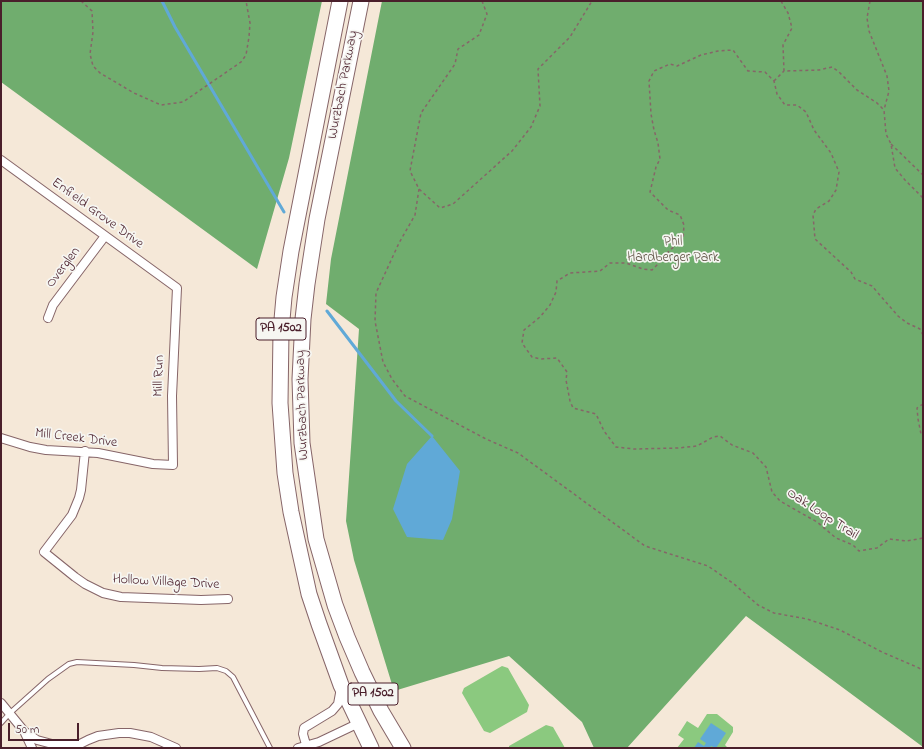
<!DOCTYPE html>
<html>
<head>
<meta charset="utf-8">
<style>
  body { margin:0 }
  #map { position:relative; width:924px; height:749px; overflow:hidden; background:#f5e8d8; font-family:"Indie Flower",sans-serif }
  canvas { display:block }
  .frame { position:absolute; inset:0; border:2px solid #4a1f2b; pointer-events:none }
  .scale { position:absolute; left:8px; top:723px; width:71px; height:18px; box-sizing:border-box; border:2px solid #4a1f2b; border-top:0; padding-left:5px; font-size:12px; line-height:14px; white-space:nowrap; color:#4a1f2b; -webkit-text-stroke:3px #f6f6f2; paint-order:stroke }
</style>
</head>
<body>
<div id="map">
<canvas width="924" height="749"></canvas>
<div class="frame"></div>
<div class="scale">50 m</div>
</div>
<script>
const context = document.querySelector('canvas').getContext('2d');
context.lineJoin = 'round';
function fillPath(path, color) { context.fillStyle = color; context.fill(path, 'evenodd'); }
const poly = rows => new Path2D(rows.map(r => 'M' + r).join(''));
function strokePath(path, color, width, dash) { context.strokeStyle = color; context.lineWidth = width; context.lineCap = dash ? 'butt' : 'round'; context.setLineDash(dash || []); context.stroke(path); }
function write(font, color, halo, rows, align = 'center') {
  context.font = font + ' "Indie Flower",sans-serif'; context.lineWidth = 3.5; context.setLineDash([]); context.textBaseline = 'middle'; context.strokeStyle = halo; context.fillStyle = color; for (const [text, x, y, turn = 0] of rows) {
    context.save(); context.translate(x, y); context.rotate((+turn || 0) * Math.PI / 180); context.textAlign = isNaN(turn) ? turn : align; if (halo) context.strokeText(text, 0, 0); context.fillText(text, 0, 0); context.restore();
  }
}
fillPath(poly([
  [502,666,508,668,529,705,527,712,490,733,484,731,462,693,464,688],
  [707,714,717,714,733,727,733,732,725,745,728,748,677,748,684,739,678,735,687,721,698,728],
  [546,725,553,727,565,748,509,748,509,746]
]), '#8bc97f');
fillPath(poly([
  [1,1,322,1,289,158,257,269,1,82],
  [382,1,923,1,923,747,746,616,627,748,594,748,582,722,509,656,394,691,354,560,346,521,359,329,326,304,331,259]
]), '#70ad6e');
fillPath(poly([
  [432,436,460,471,452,519,443,540,407,537,393,509,407,464],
  [711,723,726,733,716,748,711,746,710,748,694,748,698,742,704,746,706,743,700,739]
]), '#60a9d7');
strokePath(poly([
  [162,1,175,27,284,212],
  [327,311,396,401,432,436]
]), '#60a9d7', 3);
const lane = poly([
  [1,723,10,713,48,679,69,664,77,662,134,665,162,668,199,669,217,668,226,671,233,677,270,748]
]);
const street = poly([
  [1,160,177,288,172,396,173,465,153,464,98,453,46,450,30,447,1,438],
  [48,318,53,305,105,236],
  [85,451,81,490,79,498,72,515,44,552,75,577,85,584,103,593,121,597,201,600,228,599],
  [1,703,24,731,32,748],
  [24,731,37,740,52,744,77,744],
  [72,748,88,740,98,736,119,733,130,733,151,737,176,748],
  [298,748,319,742,359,723],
  [307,748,303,734,304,728,332,711,338,704,341,688]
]);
const highway = poly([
  [340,1,291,251,284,297,281,331,280,403,285,473,291,512,309,594,319,624,341,685,371,748],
  [361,1,317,219,307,284,303,319,300,379,302,443,316,539,335,605,347,637,362,672,381,711,403,748]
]);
strokePath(lane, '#866568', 6);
strokePath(street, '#866568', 10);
strokePath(highway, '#866568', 17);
strokePath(poly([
  [81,1,92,11,93,32,90,54,93,66,100,73,134,93,161,105,183,102,241,62,246,55,249,37,250,23,246,1],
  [482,1,487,14,479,35,458,49,455,64,421,113,412,160,410,171,419,189,440,208,453,204,512,151,531,127,540,106,538,69,570,37,592,1],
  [781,1,788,13,792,28,783,45,784,71,819,70,832,67,839,72,857,90,877,103,884,110,886,134,891,144,895,168,905,180,923,198],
  [870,1,867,18,869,31,887,76,889,91,884,110],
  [774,81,784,71],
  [891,144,923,175],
  [419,189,415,215,399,243,376,293,375,321,383,362,392,379,405,396,486,439,518,453,645,546,708,566,734,584,758,605,774,613,807,619,840,630,882,652,919,668,923,671],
  [923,335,920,329,907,323,898,316,872,286,855,279,851,272,815,239,813,215,816,209,829,201,836,190,839,172,831,153,814,130,806,112,797,105,785,105,777,94,774,81,765,72,748,71,733,50,718,51,701,55,677,66,670,64,654,71,649,81,651,114,654,130,658,143,660,159,656,167,650,192,668,210,680,215,684,225,683,239,669,251,660,262,652,270,643,269,626,263,610,263,600,271,570,273,557,281,556,292,550,305,540,317,524,330,522,343,532,357,540,359,557,358,567,372,566,380,570,401,573,408,596,414,604,431,616,447,634,449,678,448,697,446,713,437,720,436,732,445,753,453,766,467,772,492,780,501,817,522,836,538,853,545,859,551,877,548,889,539,907,541,923,538],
  [923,350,923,358],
  [923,404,917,408,918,419,921,434,923,435]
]), '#866568', 1.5, [3, 3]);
strokePath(lane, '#fff', 4);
strokePath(street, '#fff', 8);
strokePath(highway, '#fff', 15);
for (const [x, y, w] of [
  [281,329,50],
  [373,694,50]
]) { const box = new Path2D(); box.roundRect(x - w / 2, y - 11, w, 22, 3); context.fillStyle = '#f6f6f2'; context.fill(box); strokePath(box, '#4a1f2b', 1); }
write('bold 13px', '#4a1f2b', null, [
  ["PA 1502",281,329],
  ["PA 1502",373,694]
]);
write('14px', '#4a1f2b', '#f6f6f2', [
  ["Wurzbach Parkway",344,85,-79],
  ["Enfield Grove Drive",97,214,36],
  ["Overglen",64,268,-53],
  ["Mill Run",160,376,-88],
  ["Wurzbach Parkway",303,405,-92],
  ["Mill Creek Drive",76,439,7],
  ["Oak Loop Trail",822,515,33],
  ["Hollow Village Drive",166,583,3]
]);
write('14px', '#5e5244', '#f6f6f2', [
  ["Phil",673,243],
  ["Hardberger Park",673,259]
]);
</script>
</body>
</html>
